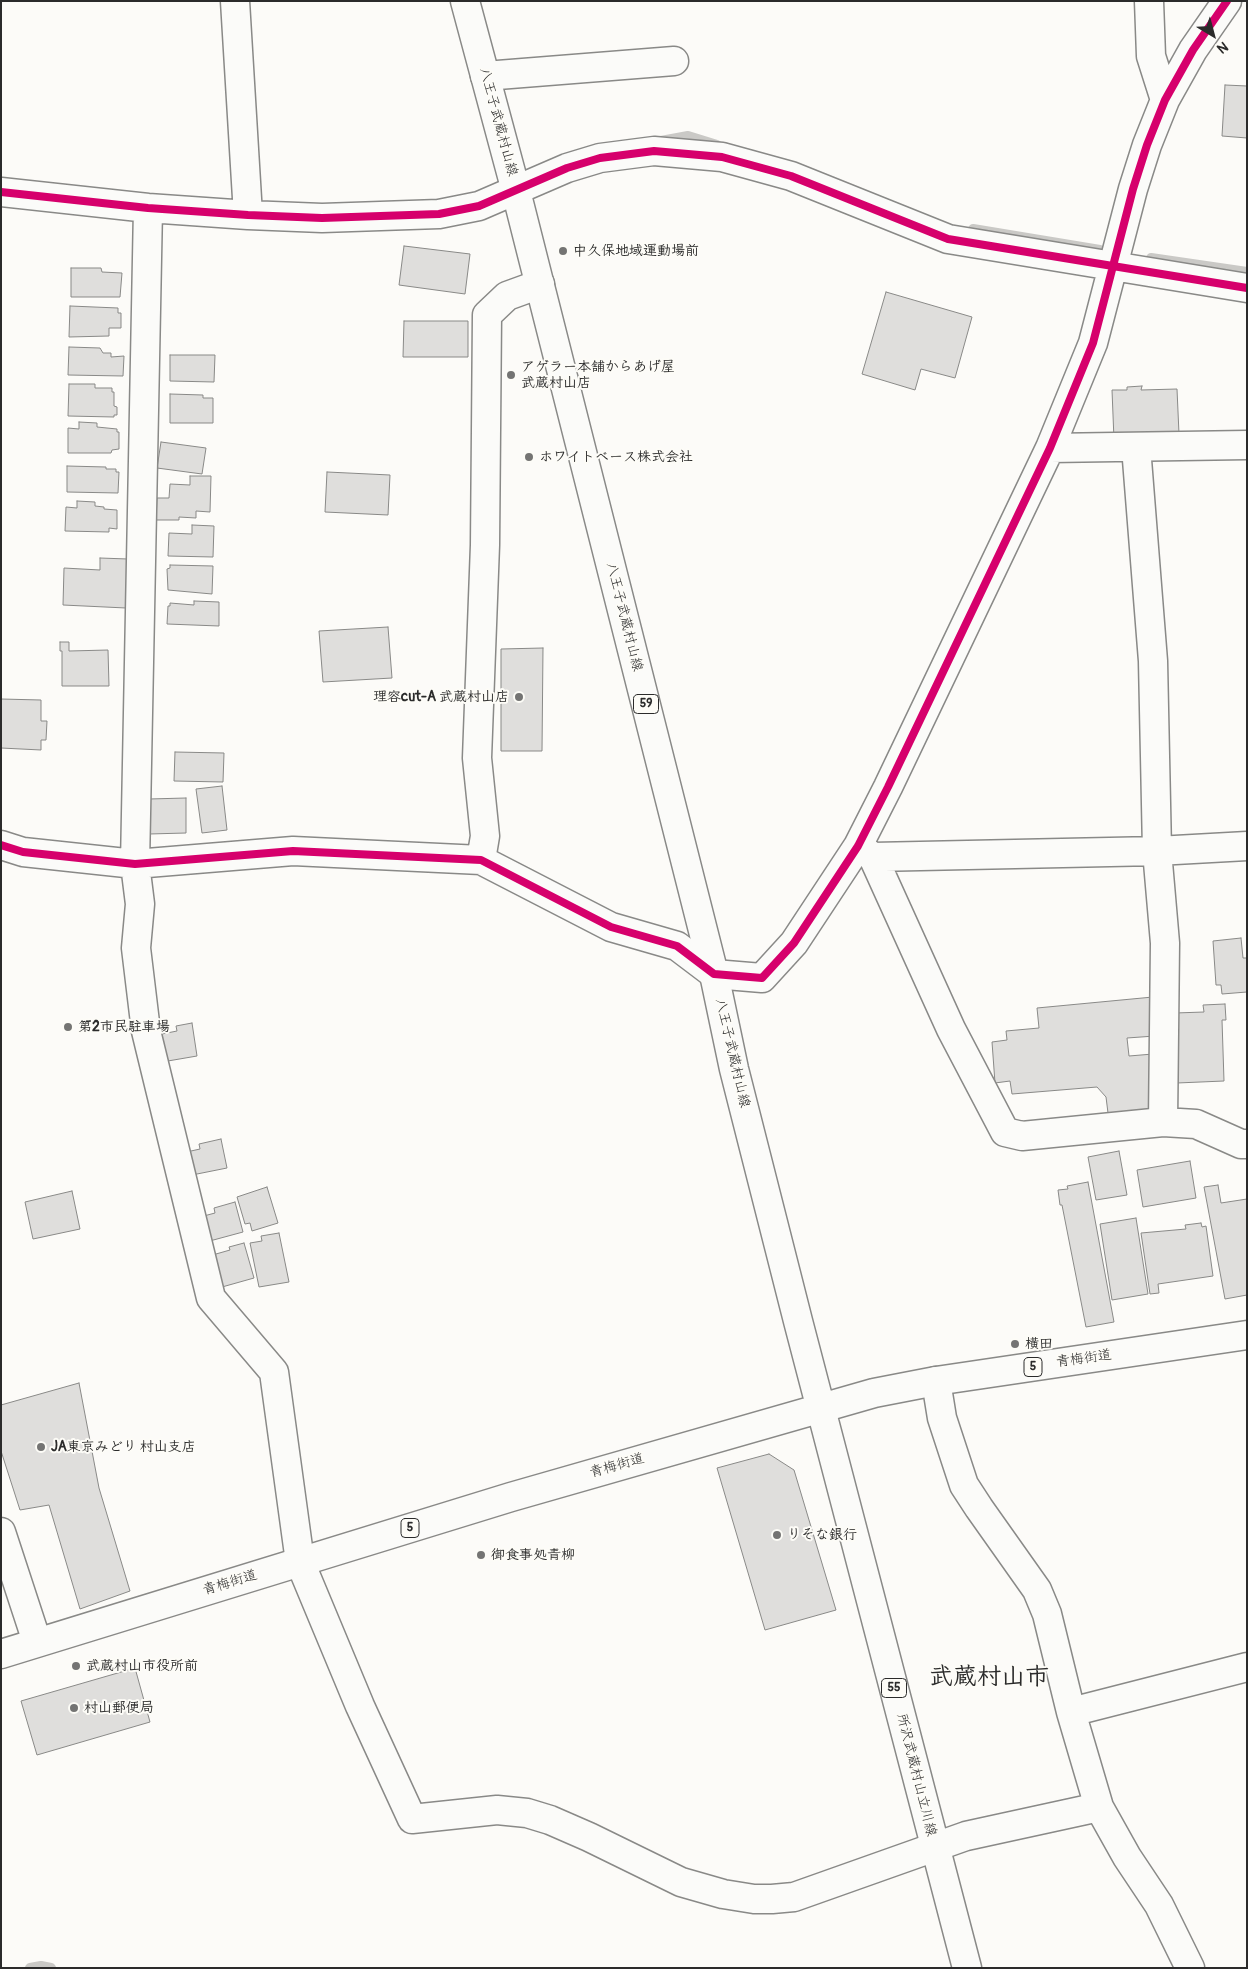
<!DOCTYPE html>
<html>
<head>
<meta charset="utf-8">
<style>
  body { margin:0 }
  #map { position:relative; width:1248px; height:1969px; overflow:hidden; background:#fcfbf8; font-family:Pangolin,sans-serif }
  canvas { display:block }
  .frame { position:absolute; inset:0; border:2px solid #2b2b2b; pointer-events:none }
  .north { position:absolute; left:1188px; top:10px; width:50px; height:50px; -webkit-text-stroke:4px #fdfcf7; paint-order:stroke; rotate:143deg; font-size:14px; font-weight:700; line-height:20px; text-align:center; color:#2b2b2b }
  .north::after { content:''; display:block; margin:auto; width:18px; height:22px; background:#2b2b2b; clip-path:polygon(50% 0,100% 100%,50% 72%,0 100%) }
</style>
</head>
<body>
<div id="map">
<canvas width="1248" height="1969"></canvas>
<div class="frame"></div>
<div class="north">N</div>
</div>
<script>
const context = document.querySelector('canvas').getContext('2d');
context.lineJoin = 'round';
const poly = rows => new Path2D(rows.map(r => 'M' + r).join(''));
function strokePath(path, color, width, dash) { context.strokeStyle = color; context.lineWidth = width; context.lineCap = dash ? 'butt' : 'round'; context.setLineDash(dash || []); context.stroke(path); }
function fillPath(path, color) { context.fillStyle = color; context.fill(path, 'evenodd'); }
function write(font, color, halo, rows, align = 'center') {
  context.font = font + ' Pangolin,"Klee One",sans-serif'; context.lineWidth = 4; context.setLineDash([]); context.textBaseline = 'middle'; context.strokeStyle = halo; context.fillStyle = color; for (const [text, x, y, turn = 0] of rows) {
    context.save(); context.translate(x, y); context.rotate((+turn || 0) * Math.PI / 180); context.textAlign = isNaN(turn) ? turn : align; if (halo) context.strokeText(text, 0, 0); context.fillText(text, 0, 0); context.restore();
  }
}
strokePath(poly([
  [661,141,688,136,717,145],
  [973,229,1100,250],
  [1151,258,1247,272],
  [30,1968,41,1966,51,1968]
]), '#cac9c6', 10);
const building = poly([
  [1225,85,1247,86,1247,138,1222,136,1225,85],
  [404,246,470,254,465,294,399,285,404,246],
  [71,268,101,268,102,272,122,273,120,297,71,297,71,268],
  [886,292,972,317,955,378,921,369,915,390,862,374,886,292],
  [70,306,118,308,118,313,121,313,121,328,109,328,109,336,69,337,70,306],
  [404,321,468,321,468,357,403,357,404,321],
  [69,347,100,348,103,353,111,353,111,357,124,356,123,376,68,375,69,347],
  [170,355,215,355,214,382,170,381,170,355],
  [69,384,95,384,95,388,112,388,112,392,114,392,114,406,117,407,117,415,114,415,114,417,68,416,69,384],
  [1142,386,1141,390,1177,389,1179,434,1114,440,1112,390,1127,390,1127,387,1142,386],
  [170,394,203,395,203,398,213,398,213,423,170,423,170,394],
  [79,422,97,423,97,427,117,429,117,432,119,432,119,449,112,450,111,453,68,453,68,428,79,429,79,422],
  [161,442,206,448,202,474,157,468,161,442],
  [67,466,106,467,106,469,116,469,116,472,119,472,118,493,67,492,67,466],
  [327,472,390,475,388,515,325,512,327,472],
  [190,476,211,476,210,512,196,511,196,518,179,517,179,520,156,520,157,498,169,498,170,484,190,485,190,476],
  [77,501,95,502,95,506,104,507,104,509,117,510,117,529,109,528,109,532,65,531,66,507,77,508,77,501],
  [192,525,214,526,213,557,168,556,169,533,192,534,192,525],
  [100,558,128,559,126,608,63,605,64,568,100,570,100,558],
  [170,565,213,566,212,594,168,590,167,569,170,568,170,565],
  [194,601,219,602,219,626,167,624,168,606,170,606,170,603,194,605,194,601],
  [388,627,392,678,323,682,319,631,388,627],
  [60,642,69,642,69,651,108,650,109,686,62,686,62,651,60,651,60,642],
  [543,648,542,751,501,751,501,649,543,648],
  [1,699,41,700,41,721,47,721,46,740,41,740,41,750,1,748,1,699],
  [175,752,224,753,223,782,174,781,175,752],
  [222,786,227,830,202,833,196,789,222,786],
  [186,798,186,833,149,834,149,799,186,798],
  [1241,938,1243,958,1247,958,1247,992,1222,994,1221,985,1216,985,1213,941,1241,938],
  [1153,997,1155,1036,1127,1038,1129,1056,1153,1054,1154,1109,1108,1113,1106,1097,1097,1087,1012,1094,1010,1081,995,1083,992,1042,1007,1040,1006,1031,1039,1028,1037,1008,1153,997],
  [1225,1004,1226,1020,1222,1020,1224,1081,1177,1083,1175,1013,1204,1012,1203,1005,1225,1004],
  [192,1023,197,1056,162,1062,157,1035,177,1031,176,1026,192,1023],
  [221,1139,227,1168,187,1176,182,1153,200,1149,199,1144,221,1139],
  [1119,1151,1127,1195,1096,1200,1088,1157,1119,1151],
  [1190,1161,1196,1198,1143,1207,1137,1170,1190,1161],
  [1088,1182,1114,1322,1086,1327,1062,1205,1060,1205,1058,1190,1068,1189,1067,1186,1088,1182],
  [1218,1185,1221,1203,1247,1199,1247,1295,1225,1299,1204,1187,1218,1185],
  [267,1187,278,1223,252,1231,250,1223,245,1224,237,1197,267,1187],
  [72,1191,80,1229,33,1239,25,1202,72,1191],
  [235,1202,243,1232,206,1242,200,1217,215,1213,214,1208,235,1202],
  [1136,1218,1148,1294,1112,1300,1100,1224,1136,1218],
  [1201,1223,1202,1227,1206,1226,1213,1276,1158,1284,1159,1293,1150,1294,1141,1233,1186,1229,1185,1225,1201,1223],
  [279,1233,289,1282,259,1287,250,1243,262,1241,261,1236,279,1233],
  [244,1243,254,1278,222,1287,209,1256,230,1250,229,1247,244,1243],
  [79,1383,99,1488,130,1591,80,1609,49,1505,20,1510,1,1451,1,1405,79,1383],
  [769,1454,794,1470,836,1610,765,1630,717,1468,769,1454],
  [135,1668,150,1722,37,1755,21,1701,135,1668]
]);
fillPath(building, '#dfdedc');
strokePath(building, '#898987', 1);
const minor = poly([
  [235,1,248,215],
  [1149,1,1151,56,1165,100],
  [485,76,674,61],
  [1,192,148,208,248,215,322,218,439,214,479,206,567,168,600,158,654,151,722,157,791,176,948,239,1247,288],
  [148,208,135,864,140,904,136,948,146,1031,211,1298,274,1372,300,1562,360,1706,412,1819,497,1810,527,1813,550,1820,589,1837,681,1882,723,1894,754,1899,772,1899,794,1897,966,1836,1099,1807],
  [1136,447,1153,661,1157,851,1165,943,1163,1122],
  [1050,448,1247,445],
  [1,845,23,852,135,864,293,851,481,860,611,927,677,946,714,974,762,978,794,943,858,846,888,787,1050,448,1093,343,1133,189,1147,145,1165,100,1193,50,1227,1],
  [859,847,873,857,1157,851,1247,846],
  [873,857,951,1029,1005,1132,1022,1136,1163,1122,1196,1124,1241,1144,1247,1144],
  [481,860,485,836,477,758,485,545,487,315,507,296,540,284],
  [936,1381,942,1418,964,1485,979,1508,1037,1590,1047,1614,1071,1712,1099,1807,1127,1857,1159,1905,1190,1968],
  [1,1532,37,1642],
  [1071,1712,1247,1667]
]);
const major = poly([
  [465,1,516,191,714,974,734,1069,798,1321,967,1968],
  [1,1654,511,1497,874,1393,936,1381,1247,1335]
]);
strokePath(minor, '#898987', 31);
strokePath(major, '#898987', 31);
strokePath(minor, '#fbfbf9', 28);
strokePath(major, '#fbfbf9', 28);
strokePath(poly([
  [1,192,148,208,248,215,322,218,439,214,479,206,567,168,600,158,654,151,722,157,791,176,948,239,1247,288],
  [1,845,23,852,135,864,293,851,481,860,611,927,677,946,714,974,762,978,794,943,858,846,888,787,1050,448,1093,343,1133,189,1147,145,1165,100,1193,50,1227,1]
]), '#d6006c', 8);
for (const [x, y, r, color] of [
  [563,251,5,"#747473"],
  [511,375,5,"#747473"],
  [529,457,5,"#747473"],
  [519,697,5,"#747473"],
  [68,1027,5,"#747473"],
  [1015,1344,5,"#747473"],
  [41,1447,5,"#747473"],
  [777,1535,5,"#747473"],
  [481,1555,5,"#747473"],
  [76,1666,5,"#747473"],
  [74,1708,5,"#747473"]
]) { const dot = new Path2D(); dot.arc(x, y, r, 0, 2 * Math.PI); context.fillStyle = color; context.fill(dot); strokePath(dot, '#fdfcf7', 2); }
for (const [x, y, w] of [
  [646,704,25],
  [1033,1367,18],
  [410,1528,18],
  [894,1688,25]
]) { const box = new Path2D(); box.roundRect(x - w / 2, y - 9.5, w, 19, 4); context.fillStyle = '#fdfcf7'; context.fill(box); strokePath(box, '#2b2b2b', 1); }
write('bold 12px', '#2b2b2b', null, [
  ["59",646,704],
  ["5",1033,1367],
  ["5",410,1528],
  ["55",894,1688]
]);
write('14px', '#2b2b2b', '#fdfcf7', [
  ["八王子武蔵村山線",498,122,75],
  ["八王子武蔵村山線",624,617,76],
  ["八王子武蔵村山線",732,1053,77],
  ["青梅街道",1084,1359,-8],
  ["青梅街道",617,1466,-16],
  ["青梅街道",230,1583,-17],
  ["所沢武蔵村山立川線",916,1775,76]
]);
write('bold 14px', '#2b2b2b', '#fdfcf7', [
  ["中久保地域運動場前",573,251],
  ["アゲラー本舗からあげ屋",521,367],
  ["武蔵村山店",521,383],
  ["ホワイトベース株式会社",539,457],
  ["理容cut-A 武蔵村山店",509,697,"right"],
  ["第2市民駐車場",78,1027],
  ["横田",1025,1344],
  ["JA東京みどり 村山支店",51,1447],
  ["りそな銀行",787,1535],
  ["御食事処青柳",491,1555],
  ["武蔵村山市役所前",86,1666],
  ["村山郵便局",84,1708]
], 'left');
write('bold 24px', '#2b2b2b', '#fdfcf7', [
  ["武蔵村山市",989,1678]
]);
</script>
</body>
</html>
